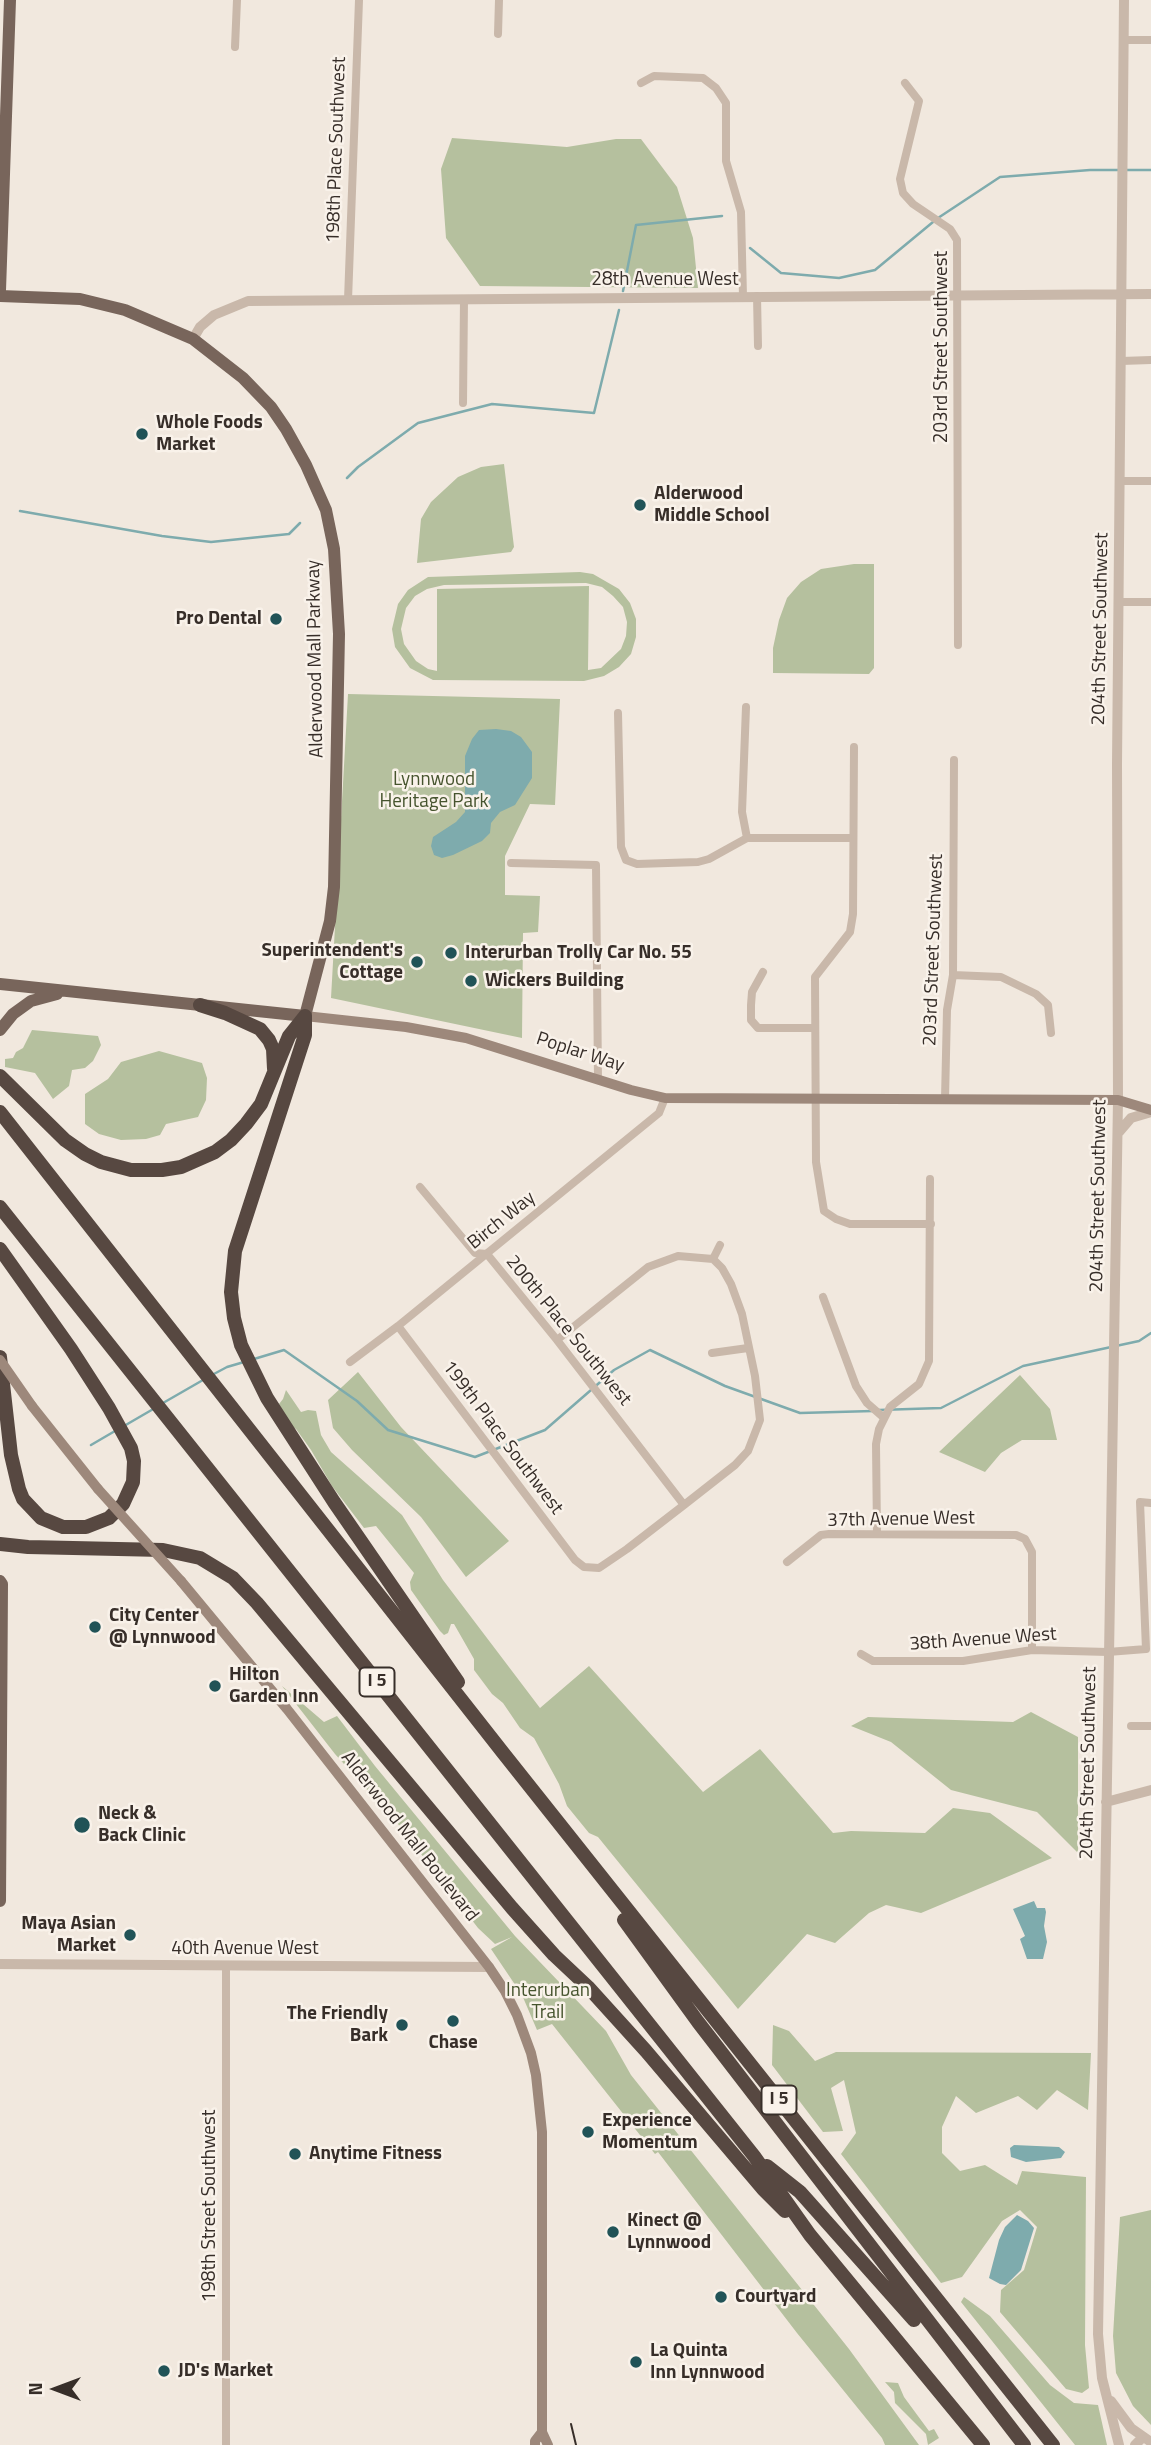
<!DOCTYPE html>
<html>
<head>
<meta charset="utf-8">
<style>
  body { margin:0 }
  #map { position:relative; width:1151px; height:2445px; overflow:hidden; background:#f1e8de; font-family:"Titillium Web",sans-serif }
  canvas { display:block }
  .north { position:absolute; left:21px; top:2354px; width:70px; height:70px; -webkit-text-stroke:5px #f9f2ea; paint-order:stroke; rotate:270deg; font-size:19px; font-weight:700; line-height:28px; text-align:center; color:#372e29 }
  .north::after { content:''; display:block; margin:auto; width:24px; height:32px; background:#372e29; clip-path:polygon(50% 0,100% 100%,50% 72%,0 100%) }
</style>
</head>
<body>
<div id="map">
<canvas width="1151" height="2445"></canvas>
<div class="north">N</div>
</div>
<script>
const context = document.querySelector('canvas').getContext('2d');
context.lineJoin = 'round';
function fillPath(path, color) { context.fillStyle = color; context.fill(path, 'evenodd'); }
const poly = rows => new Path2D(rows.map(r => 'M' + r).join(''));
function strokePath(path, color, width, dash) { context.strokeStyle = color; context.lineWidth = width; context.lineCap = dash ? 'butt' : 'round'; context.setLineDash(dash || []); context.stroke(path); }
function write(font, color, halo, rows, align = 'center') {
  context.font = font + ' "Titillium Web",sans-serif'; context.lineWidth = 5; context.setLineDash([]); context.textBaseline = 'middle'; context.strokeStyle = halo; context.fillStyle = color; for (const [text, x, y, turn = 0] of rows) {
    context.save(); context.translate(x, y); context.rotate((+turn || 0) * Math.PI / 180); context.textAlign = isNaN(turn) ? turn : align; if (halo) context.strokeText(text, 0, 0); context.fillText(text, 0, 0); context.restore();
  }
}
fillPath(poly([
  [452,138,567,147,616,139,641,139,677,187,693,238,698,288,480,286,446,238,441,169],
  [504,464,514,547,511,552,417,563,421,519,431,502,458,477,481,467],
  [854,564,874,564,874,668,869,674,773,673,773,648,779,620,787,598,801,582,821,569],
  [580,572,593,574,619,589,630,603,636,619,636,637,631,654,619,667,604,676,584,681,433,680,410,668,395,647,392,629,398,604,408,590,428,577],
  [586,583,602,587,613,596,623,607,627,622,626,636,621,649,601,668,588,670,589,586,437,589,437,671,428,669,416,661,404,644,401,629,406,608,415,596,427,589,444,585],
  [348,694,560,699,555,805,530,804,505,856,505,895,540,896,538,932,523,933,522,1038,331,998],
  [32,1030,98,1036,101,1045,93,1061,85,1068,72,1070,69,1086,53,1099,35,1073,5,1067,5,1059,13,1058,16,1052,23,1048],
  [159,1051,202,1063,207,1078,206,1100,198,1117,166,1124,160,1135,146,1139,121,1140,99,1134,85,1124,85,1094,108,1079,121,1062],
  [358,1372,401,1427,509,1541,466,1577,421,1517,352,1450,333,1428,328,1400],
  [1020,1375,1050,1409,1057,1440,1022,1440,1001,1453,985,1472,939,1452],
  [286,1390,301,1412,308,1410,316,1411,321,1435,331,1452,402,1515,443,1580,540,1708,589,1666,703,1792,760,1749,833,1833,851,1831,925,1833,953,1808,990,1813,1052,1858,921,1913,886,1905,869,1913,835,1943,807,1934,738,2009,598,1837,589,1833,567,1806,559,1784,534,1738,520,1728,503,1703,492,1694,474,1670,474,1659,454,1624,451,1624,448,1633,444,1635,440,1631,411,1590,410,1582,414,1573,376,1526,364,1528,332,1486,311,1450,296,1429,291,1426,279,1404,283,1399],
  [282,1686,324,1722,337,1716,375,1766,515,1936,606,2031,631,2075,849,2349,919,2445,885,2445,882,2438,797,2333,658,2152,655,2154,552,2024,537,2030,522,1995,491,1949,512,1937,495,1944,478,1928,398,1824,335,1754],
  [1031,1712,1078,1737,1078,1853,1037,1812,951,1790,891,1742,851,1726,868,1717,1013,1722],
  [773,2025,789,2031,815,2061,836,2052,1091,2053,1088,2110,1057,2090,1037,2110,1018,2096,976,2113,956,2096,942,2127,942,2153,960,2171,985,2165,1017,2185,1022,2171,1086,2177,1085,2345,1089,2388,1082,2393,1066,2389,1000,2312,1001,2290,1024,2270,1037,2227,1020,2210,1002,2221,962,2277,941,2283,841,2154,856,2133,844,2080,831,2088,843,2131,823,2132,772,2065],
  [1151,2210,1151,2425,1133,2406,1116,2373,1113,2336,1120,2217],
  [964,2297,990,2316,1050,2385,1074,2403,1098,2405,1107,2445,1075,2445,961,2302],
  [885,2382,898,2383,904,2397,929,2431,934,2429,939,2438,928,2445,926,2434,895,2403,894,2392]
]), '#b5c09e');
fillPath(poly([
  [496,729,511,731,521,737,532,752,532,778,515,805,500,812,491,823,490,833,482,841,453,855,442,858,434,855,431,846,433,837,456,822,465,812,465,756,472,739,479,730],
  [1034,1901,1037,1908,1045,1908,1046,1912,1044,1926,1047,1942,1043,1959,1027,1959,1020,1939,1025,1936,1013,1909],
  [1014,2145,1059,2147,1065,2152,1061,2158,1026,2162,1011,2157,1010,2148],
  [1017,2215,1028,2221,1034,2228,1021,2270,1006,2285,1000,2284,989,2278,999,2240,1005,2227]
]), '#7eabad');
strokePath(poly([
  [1125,170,1151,170],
  [938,218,1000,177,1090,170,1119,170],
  [750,248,781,273,839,278,875,270,933,222],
  [623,291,636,225,722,216],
  [347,478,358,467,418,423,492,404,594,413,619,310],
  [20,511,162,536,211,542,289,534,300,523],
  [254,1359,284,1350,357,1401,388,1430,475,1457,545,1430,614,1370,650,1350,725,1386,800,1413,873,1411],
  [212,1375,227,1367,244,1362],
  [163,1403,203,1380],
  [879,1410,941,1408,1023,1366,1139,1341,1151,1333],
  [124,1426,155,1408],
  [91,1445,115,1431]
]), '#7eabad', 2.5);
strokePath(poly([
  [498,34,499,0],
  [1123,40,1151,40],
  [235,47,237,0],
  [641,83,654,76,703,78,716,88,726,103,726,161,741,212,743,297],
  [905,83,919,101,900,179,903,193,913,204,950,229,957,240,958,645],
  [757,296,758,346],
  [348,300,359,0],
  [1121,361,1151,360],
  [463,403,464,299],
  [1120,481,1151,481],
  [1119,602,1151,602],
  [746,707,742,812,747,838],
  [618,713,621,847,626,860,637,864,698,862,709,859,747,838,853,838],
  [854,747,853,914,850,932,815,977,816,1162,824,1211,836,1219,850,1224,931,1224],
  [511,863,596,865,598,1080],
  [763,972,752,992,751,1005,751,1020,758,1028,815,1028],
  [953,975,1001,977,1036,994,1048,1005,1051,1033],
  [945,1099,947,1010,953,975,954,760],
  [420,1187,475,1253,487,1254,557,1340,684,1505],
  [713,1259,720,1245],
  [823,1297,856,1386,867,1403,883,1417],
  [398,1326,575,1560,584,1567,599,1568,627,1549,684,1505,735,1465,748,1451,760,1420,755,1376,742,1314,731,1284,722,1268,713,1259,678,1256,648,1267,557,1340],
  [712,1353,748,1348],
  [350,1362,398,1326,659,1113,665,1098],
  [877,1534,876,1444,879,1429,890,1407,919,1384,929,1361,930,1179],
  [787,1562,821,1535,829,1534,1016,1535,1025,1539,1032,1552,1032,1650],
  [861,1654,873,1661,963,1661,1032,1650,1108,1652,1146,1649,1140,1502,1151,1503],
  [1131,1726,1151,1726],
  [226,1966,226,2445]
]), '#c9b8aa', 8);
strokePath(poly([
  [193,339,200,327,214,315,248,301,1151,294],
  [1119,1132,1131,1118,1151,1112],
  [1106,1802,1151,1790],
  [0,1964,489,1967],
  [1111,2401,1131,2428,1151,2442],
  [1119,2445,1102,2378,1098,2334,1118,1100,1117,764,1124,0],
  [1135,2445,1143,2437]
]), '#c9b8aa', 10);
strokePath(poly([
  [305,1016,406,1027,466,1038,631,1090,665,1098,1118,1100,1151,1110],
  [32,1406,98,1489],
  [181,1581,287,1709,489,1967,505,1991,517,2015,531,2053,536,2075,542,2132,542,2432,548,2445],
  [535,2445,535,2441,542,2432]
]), '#9d887b', 10);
strokePath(poly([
  [0,290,10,0],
  [0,296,80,299,125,310,193,339,243,378,271,407,286,429,306,465,326,510,334,549,339,634,334,887,330,921,305,1016,0,984],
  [0,1030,13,1014,31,1001,57,994],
  [0,1581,2,1584,0,1901]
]), '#78655b', 12);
strokePath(poly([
  [200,1005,225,1013,260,1029,269,1040,273,1049,274,1069],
  [305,1016,305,1035,235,1251,231,1292,234,1318,241,1345,267,1398,334,1502,458,1682],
  [0,1076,65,1140,85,1154,101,1162,131,1170,162,1170,181,1167,215,1152,231,1140,246,1124,261,1104,289,1036,305,1016],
  [0,1112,504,1754,1053,2445],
  [0,1207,754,2156,810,2235,983,2445],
  [0,1249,71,1349,109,1408,131,1448,134,1461,133,1482,123,1504,109,1518,86,1527,63,1527,41,1518,23,1499,19,1489,11,1455,0,1357],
  [0,1544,28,1547,163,1550,200,1558,233,1578,257,1603,512,1908,554,1955,588,1987,646,2051,763,2189,785,2211],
  [624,1920,698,2022,1024,2445],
  [767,2166,800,2192,914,2320]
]), '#574841', 14);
strokePath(poly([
  [571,2424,576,2445]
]), '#372e29', 2);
strokePath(poly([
  [0,1360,32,1406],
  [98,1489,181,1581]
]), '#9d887b', 10);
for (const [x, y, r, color] of [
  [142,434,7,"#215357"],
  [640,505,7,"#215357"],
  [276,619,7,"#215357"],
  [451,953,7,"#215357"],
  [417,962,7,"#215357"],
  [471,981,7,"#215357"],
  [95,1627,7,"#215357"],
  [215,1686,7,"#215357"],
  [82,1825,9,"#215357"],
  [130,1935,7,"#215357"],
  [453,2021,7,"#215357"],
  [402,2025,7,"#215357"],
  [588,2132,7,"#215357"],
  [295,2154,7,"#215357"],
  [613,2232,7,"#215357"],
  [721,2297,7,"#215357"],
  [636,2362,7,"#215357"],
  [164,2371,7,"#215357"]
]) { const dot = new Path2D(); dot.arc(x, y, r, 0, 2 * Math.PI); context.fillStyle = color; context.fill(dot); strokePath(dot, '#f9f2ea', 2.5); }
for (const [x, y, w] of [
  [377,1682,35],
  [779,2100,35]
]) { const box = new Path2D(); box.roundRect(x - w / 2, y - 14.5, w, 29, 5); context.fillStyle = '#f9f2ea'; context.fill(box); strokePath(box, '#372e29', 2); }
write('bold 18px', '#372e29', null, [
  ["I 5",377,1682],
  ["I 5",779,2100]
]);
write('19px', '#372e29', '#f9f2ea', [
  ["198th Place Southwest",337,150,-88],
  ["28th Avenue West",665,280],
  ["203rd Street Southwest",942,347,-90],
  ["204th Street Southwest",1101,629,-89],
  ["Alderwood Mall Parkway",316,659,-91],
  ["203rd Street Southwest",934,950,-88],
  ["Poplar Way",580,1053,18],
  ["204th Street Southwest",1099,1196,-89],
  ["Birch Way",502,1221,-39],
  ["200th Place Southwest",568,1331,51],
  ["199th Place Southwest",502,1438,53],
  ["37th Avenue West",901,1520,-1],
  ["38th Avenue West",983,1640,-4],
  ["204th Street Southwest",1089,1763,-89],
  ["Alderwood Mall Boulevard",409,1837,52],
  ["40th Avenue West",245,1949],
  ["198th Street Southwest",210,2206,-90]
]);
write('bold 19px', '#372e29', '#f9f2ea', [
  ["Whole Foods",156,423],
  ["Market",156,445],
  ["Alderwood",654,494],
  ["Middle School",654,516],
  ["Pro Dental",262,619,"right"],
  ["Superintendent's",403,951,"right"],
  ["Cottage",403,973,"right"],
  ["Interurban Trolly Car No. 55",465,953],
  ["Wickers Building",485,981],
  ["City Center",109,1616],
  ["@ Lynnwood",109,1638],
  ["Hilton",229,1675],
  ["Garden Inn",229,1697],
  ["Neck &",98,1814],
  ["Back Clinic",98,1836],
  ["Maya Asian",116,1924,"right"],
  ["Market",116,1946,"right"],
  ["The Friendly",388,2014,"right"],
  ["Bark",388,2036,"right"],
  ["Chase",453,2043,"center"],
  ["Experience",602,2121],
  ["Momentum",602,2143],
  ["Anytime Fitness",309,2154],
  ["Kinect @",627,2221],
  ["Lynnwood",627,2243],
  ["Courtyard",735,2297],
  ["La Quinta",650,2351],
  ["Inn Lynnwood",650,2373],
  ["JD's Market",178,2371]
], 'left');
write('19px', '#46542e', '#f9f2ea', [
  ["Lynnwood",434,780],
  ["Heritage Park",434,802],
  ["Interurban",548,1991],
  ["Trail",548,2013]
]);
</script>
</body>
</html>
